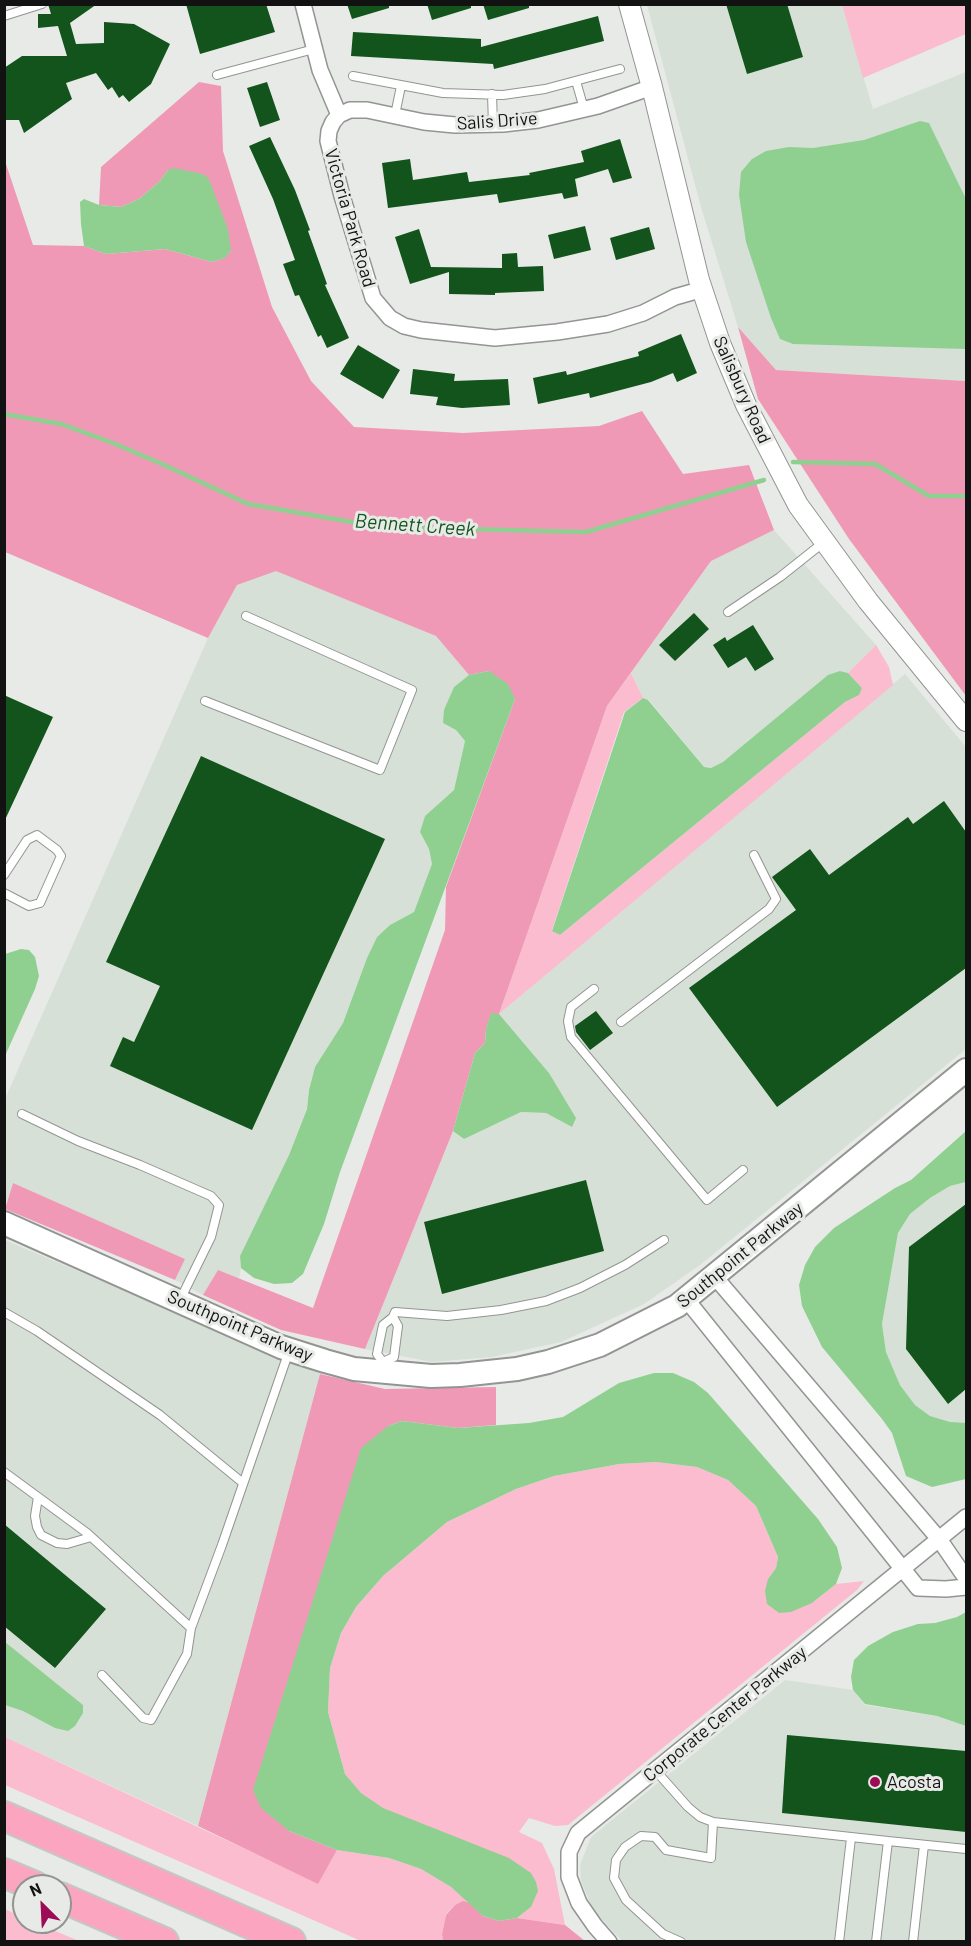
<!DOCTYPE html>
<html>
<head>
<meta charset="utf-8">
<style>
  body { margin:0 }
  #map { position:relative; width:971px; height:1946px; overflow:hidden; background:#e7eae7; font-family:Barlow,sans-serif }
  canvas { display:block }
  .frame { position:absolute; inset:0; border:6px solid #111211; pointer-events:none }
  .north { position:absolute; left:12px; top:1874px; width:60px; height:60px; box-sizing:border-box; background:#e7eae7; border:2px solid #919491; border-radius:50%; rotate:336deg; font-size:16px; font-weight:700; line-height:24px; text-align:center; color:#111211 }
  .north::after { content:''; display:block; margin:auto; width:21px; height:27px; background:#9d0a55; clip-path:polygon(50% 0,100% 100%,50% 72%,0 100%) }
</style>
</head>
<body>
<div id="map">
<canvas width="971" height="1946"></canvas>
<div class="frame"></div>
<div class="north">N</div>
</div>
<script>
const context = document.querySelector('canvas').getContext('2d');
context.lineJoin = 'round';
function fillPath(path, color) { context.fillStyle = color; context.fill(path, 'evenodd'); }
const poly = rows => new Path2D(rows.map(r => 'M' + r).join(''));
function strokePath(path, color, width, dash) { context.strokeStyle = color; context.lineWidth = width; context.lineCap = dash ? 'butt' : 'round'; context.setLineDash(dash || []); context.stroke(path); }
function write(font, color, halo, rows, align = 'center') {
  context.font = font + ' Barlow,sans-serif'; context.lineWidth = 6; context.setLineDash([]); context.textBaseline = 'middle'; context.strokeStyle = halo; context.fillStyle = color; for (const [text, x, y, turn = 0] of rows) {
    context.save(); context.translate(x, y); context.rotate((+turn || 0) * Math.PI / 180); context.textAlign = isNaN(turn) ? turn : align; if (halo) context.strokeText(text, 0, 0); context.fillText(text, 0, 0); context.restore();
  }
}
fillPath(poly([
  [647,5,842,5,873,109,966,72,966,381,776,370,738,327,701,207],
  [774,530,876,645,848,673,840,671,723,763,711,768,704,767,649,700,643,698,631,673,712,560],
  [276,570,436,636,469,675,454,687,443,723,456,730,465,741,454,790,425,816,420,832,429,849,432,864,414,912,390,925,377,937,367,958,343,1023,315,1067,309,1090,307,1108,289,1155,240,1256,241,1268,239,1279,218,1271,203,1295,175,1280,185,1259,13,1183,5,1207,5,1099,208,638,237,585],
  [905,674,966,747,966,1049,700,1265,644,1304,561,1342,492,1357,432,1362,365,1349,453,1131,464,1139,521,1112,546,1113,572,1127,549,1073,499,1014],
  [966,1182,966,1423,950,1423,930,1416,915,1405,900,1385,886,1352,882,1324,898,1233,910,1214,930,1198,950,1186],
  [5,1240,320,1374,198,1826,5,1737],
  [785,1680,853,1690,865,1705,937,1716,966,1726,966,1941,622,1941,593,1910,581,1881,580,1865,591,1837]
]), '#d7e0d7');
fillPath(poly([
  [842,5,966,5,966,34,863,78],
  [876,645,889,667,893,685,499,1014,607,706,631,673,643,698,624,712,552,930,560,935,845,702,858,695,862,688,848,673],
  [656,1462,697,1467,728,1480,756,1506,778,1557,776,1568,768,1579,812,1603,836,1584,864,1581,857,1590,568,1825,555,1826,529,1818,519,1832,542,1843,554,1869,565,1925,517,1918,531,1907,361,1794,345,1774,328,1712,330,1668,341,1633,356,1607,383,1576,447,1522,516,1489,554,1476,619,1464],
  [5,1737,318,1883,337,1850,389,1858,421,1869,451,1887,470,1903,463,1902,455,1905,446,1914,442,1934,443,1941,361,1941,5,1785],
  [5,1909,24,1918,24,1922,34,1922,79,1941,5,1941]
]), '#fcbcd0');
fillPath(poly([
  [199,82,221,86,223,151,272,307,311,381,354,427,463,433,599,426,642,411,683,474,749,465,774,530,711,561,607,706,499,1014,491,1014,486,1029,485,1043,475,1053,453,1131,365,1349,281,1330,203,1295,218,1270,313,1308,445,930,446,887,515,699,489,671,469,675,436,636,276,571,237,585,208,638,5,552,4,158,33,245,84,246,106,254,165,249,212,262,224,258,231,251,168,170,160,181,139,199,121,207,99,205,101,167],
  [738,327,776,370,966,381,966,696,849,539,758,399],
  [13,1183,185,1259,175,1280,5,1209],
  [320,1374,385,1389,496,1387,496,1425,458,1428,402,1421,388,1426,289,1831,337,1850,318,1884,198,1826],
  [463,1901,470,1903,483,1916,499,1921,517,1918,565,1925,585,1941,443,1941,442,1934,446,1915,455,1905]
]), '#f099b6');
fillPath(poly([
  [920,121,929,123,966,199,966,349,793,344,780,339,771,318,746,242,739,195,741,172,752,159,766,151,789,147,813,148,864,140],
  [174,168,203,174,209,179,228,229,231,251,225,258,212,262,165,249,106,254,84,246,81,224,80,202,84,199,99,205,121,207,139,199,160,181,168,170],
  [489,671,508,684,515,699,340,1172,324,1224,303,1274,292,1283,274,1284,254,1278,241,1268,240,1256,289,1155,307,1109,309,1090,315,1067,343,1023,367,958,377,937,390,925,414,912,432,864,429,849,420,832,425,816,454,790,465,741,456,730,443,723,444,710,454,687,469,675],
  [840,671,848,673,862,688,859,695,845,702,560,935,552,931,625,712,643,698,648,700,704,767,711,768,723,762,828,675],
  [21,949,29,950,35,957,39,976,35,989,5,1056,5,954],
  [491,1013,499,1014,549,1073,576,1118,572,1127,546,1113,521,1112,464,1139,453,1131,475,1053,485,1043,486,1029],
  [966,1131,966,1182,950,1186,930,1198,910,1214,898,1233,882,1324,886,1352,900,1385,915,1405,930,1416,950,1422,966,1423,966,1479,932,1487,906,1476,892,1433,882,1419,822,1347,802,1306,799,1285,805,1265,815,1247,834,1228,895,1188,911,1180],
  [654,1373,673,1373,694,1382,708,1393,818,1519,837,1547,842,1568,836,1584,812,1603,791,1612,779,1613,767,1604,765,1591,768,1579,776,1568,778,1557,756,1506,728,1480,697,1467,656,1462,619,1464,554,1476,516,1489,447,1522,383,1576,356,1607,341,1633,330,1668,328,1712,345,1774,361,1793,383,1808,509,1858,531,1873,536,1882,538,1891,531,1907,517,1918,499,1921,483,1916,451,1887,421,1869,389,1858,337,1850,289,1831,261,1808,253,1790,361,1448,388,1426,402,1421,458,1428,529,1423,563,1417,619,1383],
  [966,1612,966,1726,937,1716,865,1704,853,1690,851,1677,854,1660,868,1646,893,1632,918,1624,935,1623,957,1617],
  [5,1642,83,1705,83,1713,75,1726,68,1731,55,1728,23,1711,5,1705]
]), '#8fd091');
strokePath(poly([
  [4,414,61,424,113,443,162,464,248,504,381,527,586,532,764,480],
  [793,462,875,464,929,496,966,496]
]), '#8fd091', 4.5);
fillPath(poly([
  [48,4,97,4,70,23,76,44,104,43,104,22,134,24,170,44,151,84,129,102,123,95,119,98,112,87,108,90,96,73,66,83,72,99,24,133,19,120,4,120,4,68,22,56,67,56,58,26,38,28,38,14,51,14],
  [186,4,266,4,275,32,200,54],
  [347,4,389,4,389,8,352,19],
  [427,4,471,4,471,8,432,20],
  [483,4,529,4,529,8,488,20],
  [726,4,787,4,803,57,747,74],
  [598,16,604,41,494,69,493,64,351,56,353,32,481,39,481,47],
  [267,82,280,120,260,127,247,88],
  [270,137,295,190,310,230,308,231,327,284,325,285,349,338,327,348,321,335,318,337,299,295,295,296,283,264,295,260,273,199,249,146],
  [620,139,632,178,613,183,608,169,575,179,578,196,564,199,562,193,499,203,497,194,388,208,382,163,410,159,413,180,467,172,469,182,530,175,529,173,584,162,581,151],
  [585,226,591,250,554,259,548,235],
  [649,227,655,249,616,260,610,238],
  [419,229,431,267,502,268,502,254,517,253,518,267,543,266,544,291,495,293,495,295,449,294,449,272,410,284,395,237],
  [681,334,697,373,677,382,673,373,651,382,590,398,589,393,538,404,533,378,566,371,567,375,639,356,638,352],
  [358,345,400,370,383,399,340,374],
  [413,369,455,374,454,381,508,379,510,405,462,408,436,405,438,397,410,394],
  [694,613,709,629,675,661,659,645],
  [753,625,774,659,755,671,746,657,728,668,713,645,725,637,727,641],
  [4,695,53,717,4,822],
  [201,756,385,839,252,1130,110,1066,123,1037,134,1042,160,986,106,962],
  [944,801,966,832,966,968,777,1107,689,988,796,910,772,877,810,849,829,875,908,817,913,824],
  [596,1011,613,1033,590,1050,576,1032,575,1026],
  [586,1180,604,1251,442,1294,424,1222],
  [966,1204,966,1389,948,1404,906,1349,909,1247],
  [4,1524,106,1609,55,1668,4,1626],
  [787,1735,966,1751,966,1832,782,1813]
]), '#12541b');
const service = poly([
  [4,16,42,4],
  [217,75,314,49],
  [353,76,443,93,503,95,545,89,620,69],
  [576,81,584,109],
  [492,94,493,125],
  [395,115,401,86],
  [728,612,780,577,824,542],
  [205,701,380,770,412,690,246,616],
  [4,875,27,840,37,835,57,850,61,856,40,903,29,906,4,893],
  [594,989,571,1007,568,1021,571,1037,707,1200,743,1170],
  [621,1022,769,909,776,899,754,855],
  [22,1114,78,1141,140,1165,211,1196,219,1205,211,1237,180,1300],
  [4,1312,37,1331,160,1415,243,1483],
  [393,1317,395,1312,447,1316,501,1310,546,1301,580,1288,625,1265,664,1240],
  [393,1317,398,1326,394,1357,383,1362,377,1354,383,1325,393,1317],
  [4,1472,87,1533,191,1628,222,1545,289,1351],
  [38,1497,35,1516,37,1527,41,1535,57,1543,67,1544,91,1537],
  [102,1675,143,1718,151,1720,187,1654,191,1628],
  [656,1771,688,1807,700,1817,713,1822,888,1841,876,1942],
  [888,1841,966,1849],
  [681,1942,663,1934,626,1900,614,1878,616,1860,625,1847,641,1836,655,1837,666,1850,711,1858,713,1822],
  [839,1942,851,1838],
  [913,1942,924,1845]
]);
const minor = poly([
  [303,4,320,70,339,115],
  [652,87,598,106,538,120,503,124,455,125,424,122,367,110,350,110,339,115,333,122,329,131,328,141,342,196,373,298,390,318,404,326,421,330,495,338,557,332,608,324,643,313,675,297,703,289],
  [715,1277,939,1539,963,1574,966,1577],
  [686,1299,918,1588,946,1589,966,1587],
  [609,1942,595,1926,579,1903,569,1877,569,1852,578,1833,966,1517]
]);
const tertiary = poly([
  [629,4,652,87,699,280,720,343,746,405,798,505,868,601,966,721]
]);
const secondary = poly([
  [4,1223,281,1347,325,1361,354,1369,431,1376,460,1375,517,1369,548,1362,600,1345,677,1306,966,1070]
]);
const motorway = poly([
  [4,1816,291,1942],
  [4,1873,35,1886],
  [60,1897,164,1942]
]);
strokePath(service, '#929592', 10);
strokePath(minor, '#929592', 18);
strokePath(tertiary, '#929592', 22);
strokePath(secondary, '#929592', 26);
strokePath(motorway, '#c6c6c6', 32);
strokePath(service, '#fff', 8);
strokePath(minor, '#fff', 15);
strokePath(tertiary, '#fff', 20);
strokePath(secondary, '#fff', 22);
strokePath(motorway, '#fba5c1', 28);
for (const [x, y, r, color] of [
  [875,1782,6,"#9d0a55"]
]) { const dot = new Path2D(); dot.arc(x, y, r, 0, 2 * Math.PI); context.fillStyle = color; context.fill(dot); strokePath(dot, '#e7eae7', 2); }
write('18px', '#111211', '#e7eae7', [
  ["Salis Drive",497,121,-4],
  ["Victoria Park Road",350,218,74],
  ["Salisbury Road",742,390,66],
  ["Southpoint Parkway",740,1255,-39],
  ["Southpoint Parkway",240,1326,23],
  ["Corporate Center Parkway",725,1714,-39]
]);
write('18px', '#111211', '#e7eae7', [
  ["Acosta",887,1782]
], 'left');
write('italic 20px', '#13561c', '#e7eae7', [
  ["Bennett Creek",415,525,4]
]);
</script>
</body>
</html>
